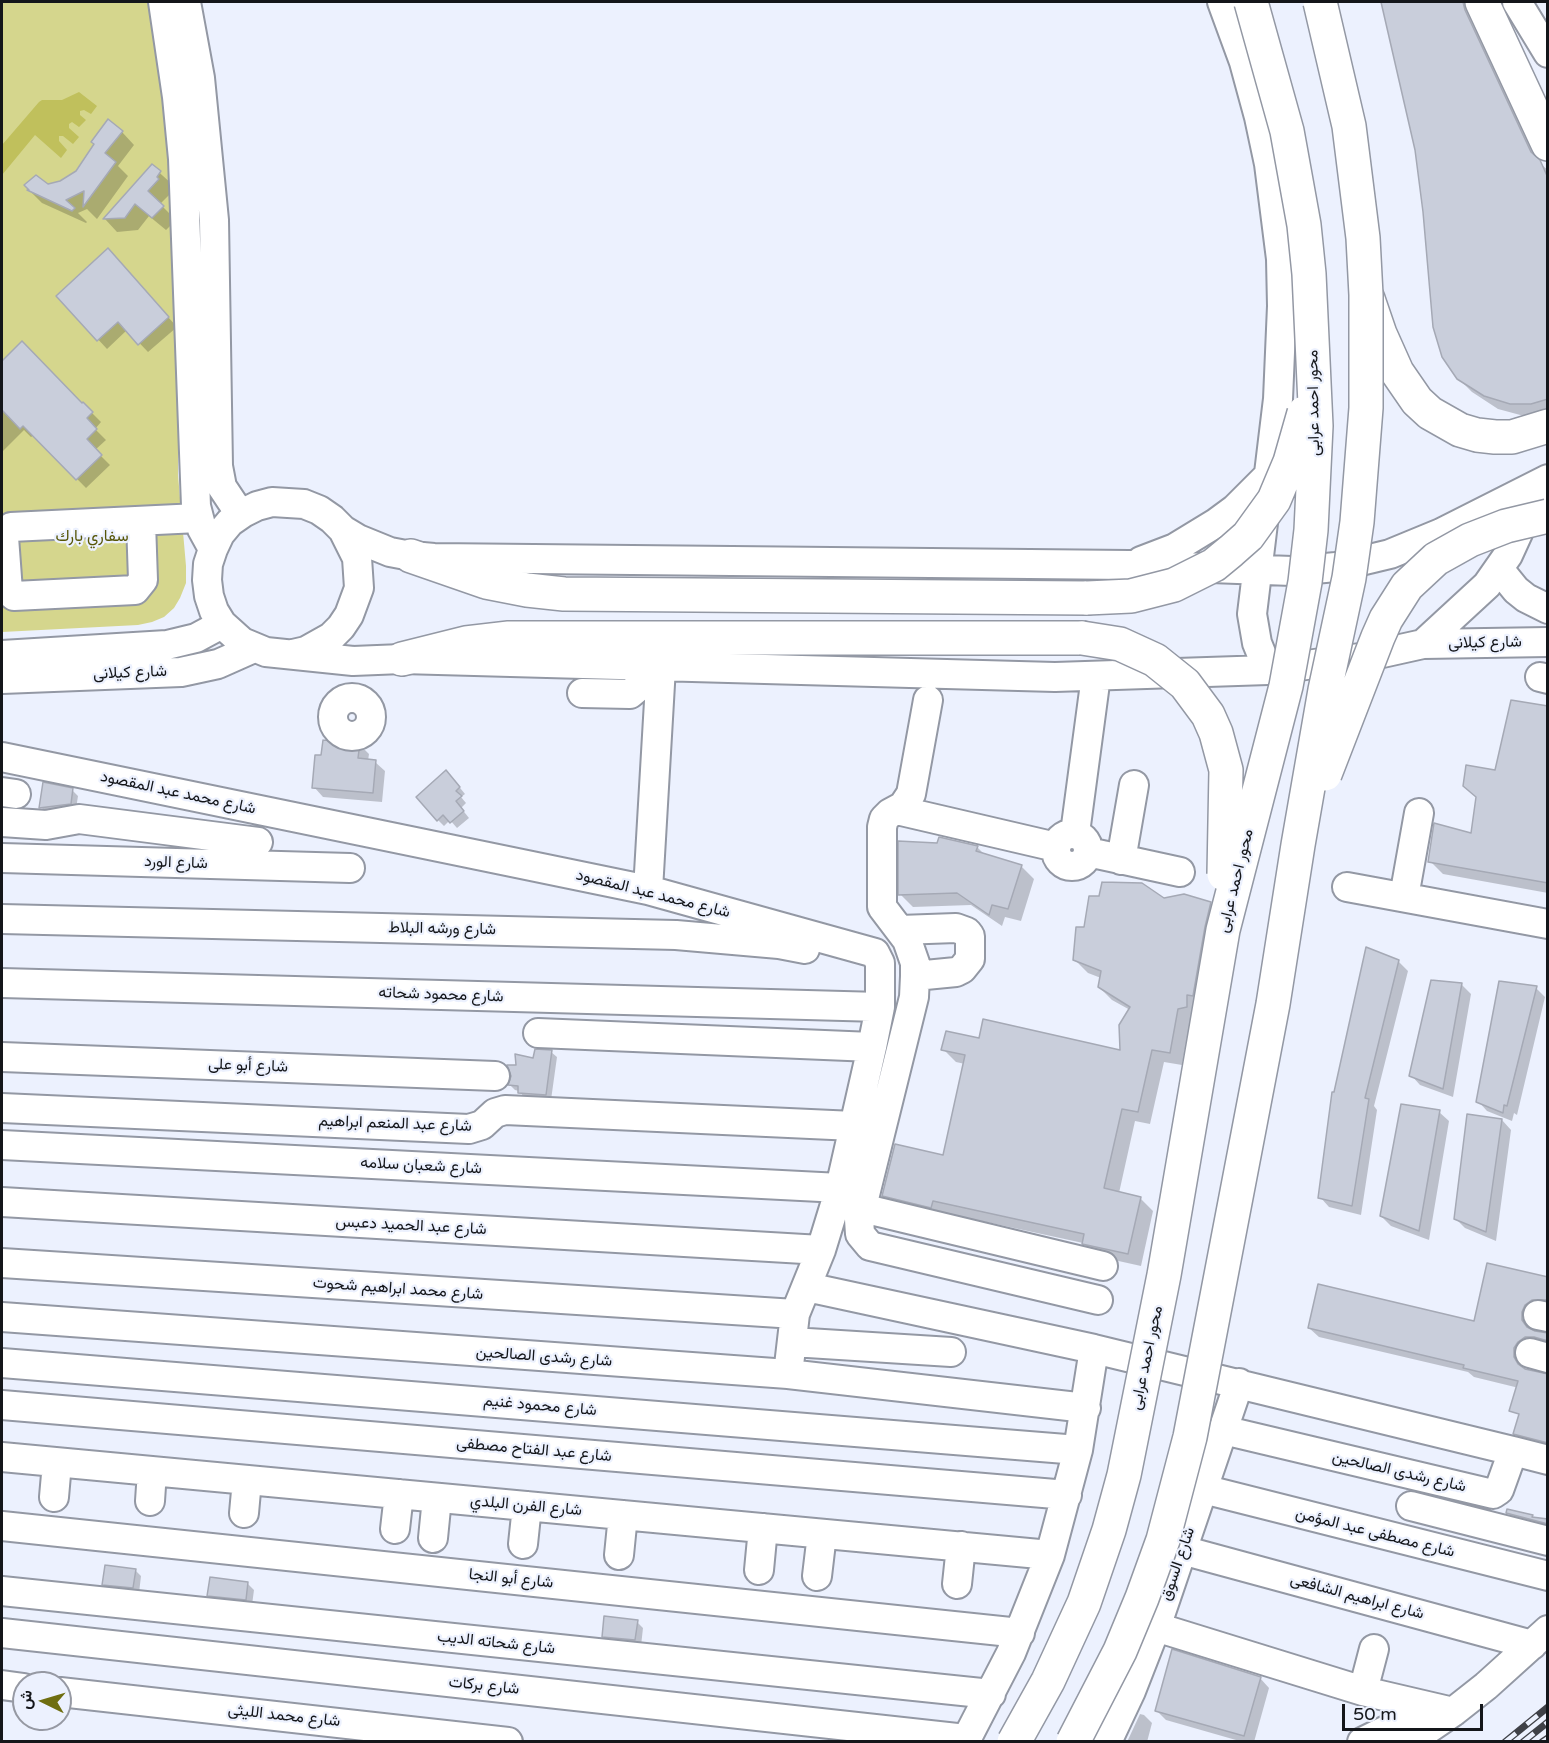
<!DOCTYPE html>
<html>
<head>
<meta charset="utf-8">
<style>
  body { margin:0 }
  #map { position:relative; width:1549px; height:1743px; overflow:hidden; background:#ecf1fe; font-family:"Varela Round",Vazirmatn,sans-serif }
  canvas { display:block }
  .frame { position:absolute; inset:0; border:3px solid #14161a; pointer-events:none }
  .north { position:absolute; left:12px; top:1671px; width:60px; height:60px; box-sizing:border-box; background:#ecf1fe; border:2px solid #9699a3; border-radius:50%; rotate:275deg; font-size:16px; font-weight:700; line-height:24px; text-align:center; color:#14161a }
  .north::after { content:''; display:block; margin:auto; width:21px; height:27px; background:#6f6e10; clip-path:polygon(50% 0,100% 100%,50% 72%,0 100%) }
  .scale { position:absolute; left:1342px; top:1704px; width:141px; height:27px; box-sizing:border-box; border:3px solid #14161a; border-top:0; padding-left:8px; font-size:18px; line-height:21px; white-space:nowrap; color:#14161a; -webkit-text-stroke:4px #ecf1fe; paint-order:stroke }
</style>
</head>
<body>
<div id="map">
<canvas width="1549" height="1743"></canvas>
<div class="frame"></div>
<div class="north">ش</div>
<div class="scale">50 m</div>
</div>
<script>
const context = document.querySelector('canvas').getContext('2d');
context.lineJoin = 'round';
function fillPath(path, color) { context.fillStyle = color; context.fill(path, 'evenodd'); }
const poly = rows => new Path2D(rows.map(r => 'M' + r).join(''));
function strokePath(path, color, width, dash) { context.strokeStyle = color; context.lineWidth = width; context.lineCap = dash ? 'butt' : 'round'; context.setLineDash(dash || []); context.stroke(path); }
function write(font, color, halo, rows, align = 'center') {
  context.font = font + ' "Varela Round",Vazirmatn,sans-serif'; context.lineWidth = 4.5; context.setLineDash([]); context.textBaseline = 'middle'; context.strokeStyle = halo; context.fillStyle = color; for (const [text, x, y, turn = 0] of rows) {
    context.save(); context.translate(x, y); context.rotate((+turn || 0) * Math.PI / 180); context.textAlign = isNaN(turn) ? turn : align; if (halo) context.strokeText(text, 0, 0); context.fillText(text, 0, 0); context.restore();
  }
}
fillPath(poly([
  [2,2,156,2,170,100,179,291,178,475,186,566,186,583,180,598,174,608,164,617,152,622,138,625,2,632]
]), '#d5d68d');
fillPath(poly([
  [79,92,97,106,91,114,84,110,80,111,80,115,86,120,79,127,72,122,69,124,69,128,79,137,73,144,63,136,59,136,59,141,67,150,61,158,35,135,2,175,2,145,39,102,42,100,62,100]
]), '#c0c05c');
fillPath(poly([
  [1383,2,1474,2,1477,24,1543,166,1548,170,1548,415,1524,416,1498,409,1472,392,1458,378,1417,150],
  [122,132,134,145,118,166,128,176,97,219,87,209,78,213,87,222,86,223,42,203,30,191,69,178],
  [152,166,173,185,169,190,171,193,160,204,176,220,166,230,149,216,138,230,117,232,105,219],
  [116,259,177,327,148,352,127,330,107,349,58,296],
  [22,343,101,422,95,429,106,440,95,450,110,465,86,488,34,435,31,437,24,430,2,452,2,363],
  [1548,707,1548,893,1443,874,1430,861,1472,835,1478,798,1496,772],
  [359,744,369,754,368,761,375,762,385,771,382,802,323,797,314,787,323,757],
  [452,778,465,794,461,797,466,803,461,808,469,818,457,828,450,820,444,826,438,820],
  [72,790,78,796,76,809,47,813,41,807],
  [977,847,985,855,1021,866,1034,879,1021,921,1005,917,1002,926,971,905,913,907,900,894],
  [1164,900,1210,904,1223,917,1200,1020,1190,1021,1182,1065,1164,1062,1150,1124,1135,1121,1119,1193,1140,1198,1153,1211,1141,1266,1096,1256,1083,1243,945,1213,944,1220,896,1208,883,1195,944,1156,965,1064,956,1062,943,1049,980,1040,1121,1052,1130,1010,1112,1000,1099,987,1101,978,1088,973,1075,960,1085,928],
  [1398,961,1408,971,1374,1106,1377,1110,1361,1215,1329,1207,1320,1197],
  [1432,982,1462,985,1471,994,1453,1097,1420,1085,1411,1075],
  [1536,988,1545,997,1517,1115,1514,1113,1512,1121,1487,1111,1478,1101],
  [551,1052,557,1057,551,1100,525,1098,519,1091,515,1090,510,1085,517,1067],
  [1439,1112,1449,1121,1429,1240,1391,1226,1381,1216],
  [1502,1120,1511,1130,1496,1241,1465,1228,1456,1219],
  [1548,1279,1548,1309,1531,1321,1531,1331,1548,1333,1548,1348,1523,1358,1519,1388,1474,1377,1468,1372,1319,1337,1309,1328,1475,1323],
  [1548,1415,1548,1449,1524,1443,1515,1434],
  [1508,1511,1548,1520,1548,1528,1514,1519,1508,1513],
  [135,1570,141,1576,139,1593,110,1590,104,1584],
  [248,1584,254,1590,252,1605,215,1601,209,1595],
  [637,1622,643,1628,641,1646,610,1642,603,1636],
  [1260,1678,1269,1688,1254,1742,1243,1742,1166,1720,1156,1710],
  [1140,1714,1144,1715,1152,1723,1147,1742,1127,1742]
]), '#0003');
const building = poly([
  [1381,2,1463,2,1465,10,1531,152,1540,160,1548,178,1548,399,1531,404,1510,404,1484,396,1457,379,1442,357,1433,327,1423,212,1415,150,1381,2],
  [108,119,123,131,105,153,116,162,83,207,84,191,66,200,75,208,72,211,27,190,29,190,24,185,36,175,48,184,60,181,76,171,94,144,91,142,108,119],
  [152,164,161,171,157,177,159,179,148,191,164,206,152,218,135,204,125,218,103,219,152,164],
  [108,248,169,317,138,345,118,322,97,341,56,296,108,248],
  [22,341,82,403,83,402,93,412,87,418,97,429,87,439,102,455,76,480,23,426,20,429,2,410,2,361,22,341],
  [1511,700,1548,706,1548,883,1428,862,1434,823,1471,833,1476,797,1463,786,1466,765,1495,770,1511,700],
  [323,740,360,743,358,758,376,760,373,793,312,788,315,755,321,755,323,740],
  [446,770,460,787,456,791,462,796,456,801,464,811,450,823,443,815,437,821,416,797,446,770],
  [43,782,73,788,71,804,39,808,43,782],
  [939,837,978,846,976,851,1022,865,1008,909,992,905,989,915,957,893,898,895,898,841,937,843,939,837],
  [1102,882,1142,883,1164,898,1184,894,1211,902,1205,927,1193,996,1187,995,1187,1007,1178,1009,1170,1053,1152,1050,1138,1112,1122,1109,1104,1188,1141,1197,1128,1254,1082,1244,1084,1234,933,1201,931,1208,882,1196,895,1144,943,1155,965,1055,941,1050,946,1031,979,1038,983,1019,1120,1050,1119,1025,1130,1007,1098,987,1101,971,1073,960,1076,927,1084,927,1089,896,1099,896,1102,882],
  [1366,947,1399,960,1365,1098,1369,1099,1352,1206,1318,1198,1332,1092,1334,1092,1366,947],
  [1431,980,1462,983,1443,1089,1409,1076,1431,980],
  [1499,981,1537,986,1507,1106,1504,1105,1503,1113,1476,1102,1499,981],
  [535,1049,552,1050,546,1095,518,1093,518,1086,508,1085,511,1076,507,1065,516,1065,515,1054,533,1058,535,1049],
  [1401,1104,1440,1110,1419,1231,1380,1216,1401,1104],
  [1467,1114,1502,1119,1486,1232,1454,1219,1467,1114],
  [1487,1263,1548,1277,1548,1300,1532,1300,1525,1305,1522,1312,1522,1320,1527,1327,1535,1331,1548,1333,1548,1341,1534,1337,1525,1337,1518,1342,1514,1348,1514,1357,1518,1364,1525,1369,1548,1374,1548,1443,1513,1434,1519,1414,1509,1411,1518,1381,1463,1368,1464,1365,1308,1328,1318,1284,1474,1321,1487,1263],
  [1507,1509,1533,1515,1532,1517,1548,1519,1548,1524,1506,1513,1507,1509],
  [105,1565,136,1569,133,1588,102,1585,105,1565],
  [210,1577,248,1582,246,1600,207,1596,210,1577],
  [604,1616,638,1620,635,1640,602,1637,604,1616],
  [1172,1649,1261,1677,1244,1736,1155,1711,1172,1649]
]);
fillPath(building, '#c9cedb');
strokePath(building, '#a5a9b5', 1.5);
const minor = poly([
  [163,2,177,97,183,159,196,506,202,529,213,549],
  [186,2,200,78,214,220,218,466,222,487,234,505,243,513],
  [1222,2,1244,62,1259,117,1269,164,1281,259,1282,306,1278,399,1252,614,1257,643,1268,670],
  [1517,2,1548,53],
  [141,522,143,580,135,590,14,596,8,591,4,537,5,532,11,527,198,518],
  [343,530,358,539,390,552,411,556,434,558,1129,565,1292,571,1336,567,1390,554,1441,533,1548,479],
  [1141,561,1175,548,1216,523,1235,509,1270,474],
  [1499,569,1516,590,1526,598,1548,609],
  [1423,644,1548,642],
  [293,654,306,651,331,637,341,627,349,615,359,588,357,558,343,530,332,519,319,510,304,504,272,502,257,506,243,513,230,522,220,534,213,549,208,564,207,580,209,596,214,611,222,624,242,642,266,652,353,661,402,659,1055,677,1268,670,1360,658,1423,644,1487,585,1508,555,1529,509,1548,496],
  [2,655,167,645,196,638,222,624],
  [1540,677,1548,679],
  [2,679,181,672,218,664,254,648],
  [582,693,630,694,642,684,647,667],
  '333 717a19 19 0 1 1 38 0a19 19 0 1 1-38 0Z',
  [928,700,911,794,903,806,890,813,884,819,882,827,882,907,907,940,915,963,915,976,914,997,859,1219,860,1234,870,1246,1098,1300],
  [2,757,648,890,875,953,880,963,880,1007,872,1047,840,1188,821,1250,795,1314,788,1374],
  [2,792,16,794],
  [897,810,1056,847],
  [2,822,46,825,79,819,258,842],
  [1075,833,1096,676],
  '1056 850a16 16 0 1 1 32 0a16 16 0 1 1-32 0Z',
  [1088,852,1180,872],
  [2,858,350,868],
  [1121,860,1134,785],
  [1347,887,1548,924],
  [648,890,661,667],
  [1404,897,1419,813],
  [2,919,676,935,779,944,805,949],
  [900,930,956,928,967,932,970,936,970,959,962,969,956,972,915,976],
  [2,983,880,1007],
  [538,1033,872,1047],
  [2,1057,495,1076],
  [2,1108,469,1129,482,1125,495,1113,505,1110,854,1126],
  [2,1145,840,1188],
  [2,1202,821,1250],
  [862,1208,1103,1266],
  [2,1263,795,1314],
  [807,1287,1094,1349,1513,1451],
  [1538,1315,1548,1317],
  [2,1317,788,1374,1086,1408],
  [792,1342,951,1352],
  [1530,1353,1548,1358],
  [2,1363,1078,1450],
  [2,1405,1067,1495],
  [1223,1430,1493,1494,1499,1490,1513,1451,1548,1460],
  [2,1457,1050,1555],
  [1203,1489,1548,1576],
  [54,1497,57,1463],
  [150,1501,152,1471],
  [1411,1506,1548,1541],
  [244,1513,247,1480],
  [2,1526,1020,1633],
  [395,1529,399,1494],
  [433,1538,437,1498],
  [523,1544,527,1506],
  [1182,1550,1532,1645],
  [619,1555,623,1515],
  [759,1570,763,1528],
  [817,1576,822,1534],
  [957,1584,961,1546],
  [2,1591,991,1694],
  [1156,1627,1363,1691,1453,1712],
  [2,1633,966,1739],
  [2,1685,24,1688],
  [1363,1691,1374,1649],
  [60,1692,508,1742],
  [965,1742,1011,1653,1050,1555,1078,1450,1094,1349],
  [1107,1742,1131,1691,1156,1627,1239,1383],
  [1362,1742,1403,1722,1439,1714],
  [1409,1742,1453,1712,1486,1686,1548,1630]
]);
const highway = poly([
  [1482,2,1548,144],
  [1368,299,1380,334,1397,372,1417,401,1430,413,1460,430,1477,435,1495,437,1512,437,1548,426],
  [411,556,486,582,527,590,564,594,1087,598],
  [402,659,466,643,509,638,1082,638]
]);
strokePath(minor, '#9398a4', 32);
strokePath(highway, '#9398a4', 36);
strokePath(minor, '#fff', 28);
strokePath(highway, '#fff', 33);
const rail = poly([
  [1505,1742,1548,1707],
  [1523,1742,1548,1722],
  [1542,1742,1548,1738]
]);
strokePath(rail, '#3f4147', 7);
strokePath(rail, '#ecf1fe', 4.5, [14]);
const highwayBridge = poly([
  [1087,598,1131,596,1174,585,1214,565,1231,551,1248,536,1274,500,1290,462,1304,413],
  [1082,638,1120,644,1155,660,1185,684,1208,715,1216,733,1226,770,1224,874],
  [1325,774,1378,637,1386,619,1407,586,1436,559,1470,540,1506,526,1548,516],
  [1014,1742,1048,1681,1084,1603,1109,1530,1124,1475,1164,1275,1223,930,1286,686,1305,582,1311,530,1316,426,1309,274,1304,225,1287,131,1251,2],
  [1073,1742,1120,1651,1142,1598,1163,1540,1190,1437,1273,1004,1298,845,1325,690,1349,578,1357,522,1366,408,1366,295,1363,238,1349,126,1320,2]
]);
strokePath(highwayBridge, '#9398a4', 36, []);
strokePath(highwayBridge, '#fff', 33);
write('16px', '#14161a', '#ecf1fe', [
  ["محور احمد عرابى",1314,403,-91],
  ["شارع كيلانى",1485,643,-1],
  ["شارع كيلانى",130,673,-2],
  ["شارع محمد عبد المقصود",178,793,12],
  ["شارع الورد",176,863,2],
  ["محور احمد عرابى",1236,881,-76],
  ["شارع محمد عبد المقصود",653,894,14],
  ["شارع ورشه البلاط",442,929,1],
  ["شارع محمود شحاته",441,995,2],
  ["شارع أبو على",248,1066,2],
  ["شارع عبد المنعم ابراهيم",395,1124,2],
  ["شارع شعبان سلامه",421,1166,3],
  ["شارع عبد الحميد دعبس",411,1226,3],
  ["شارع محمد ابراهيم شحوت",398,1289,4],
  ["شارع رشدى الصالحين",544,1357,4],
  ["محور احمد عرابى",1147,1358,-78],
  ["شارع محمود غنيم",540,1406,5],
  ["شارع عبد الفتاح مصطفى",534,1450,5],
  ["شارع رشدى الصالحين",1399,1472,13],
  ["شارع الفرن البلدي",526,1506,5],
  ["شارع مصطفى عبد المؤمن",1375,1533,14],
  ["شارع السوق",1178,1564,-71],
  ["شارع أبو النجا",511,1579,6],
  ["شارع ابراهيم الشافعى",1357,1597,15],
  ["شارع شحاته الديب",496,1643,6],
  ["شارع بركات",484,1686,6],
  ["شارع محمد الليثى",284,1716,6]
]);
write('16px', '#575608', '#ecf1fe', [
  ["سفاري بارك",92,537]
]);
</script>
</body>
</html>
